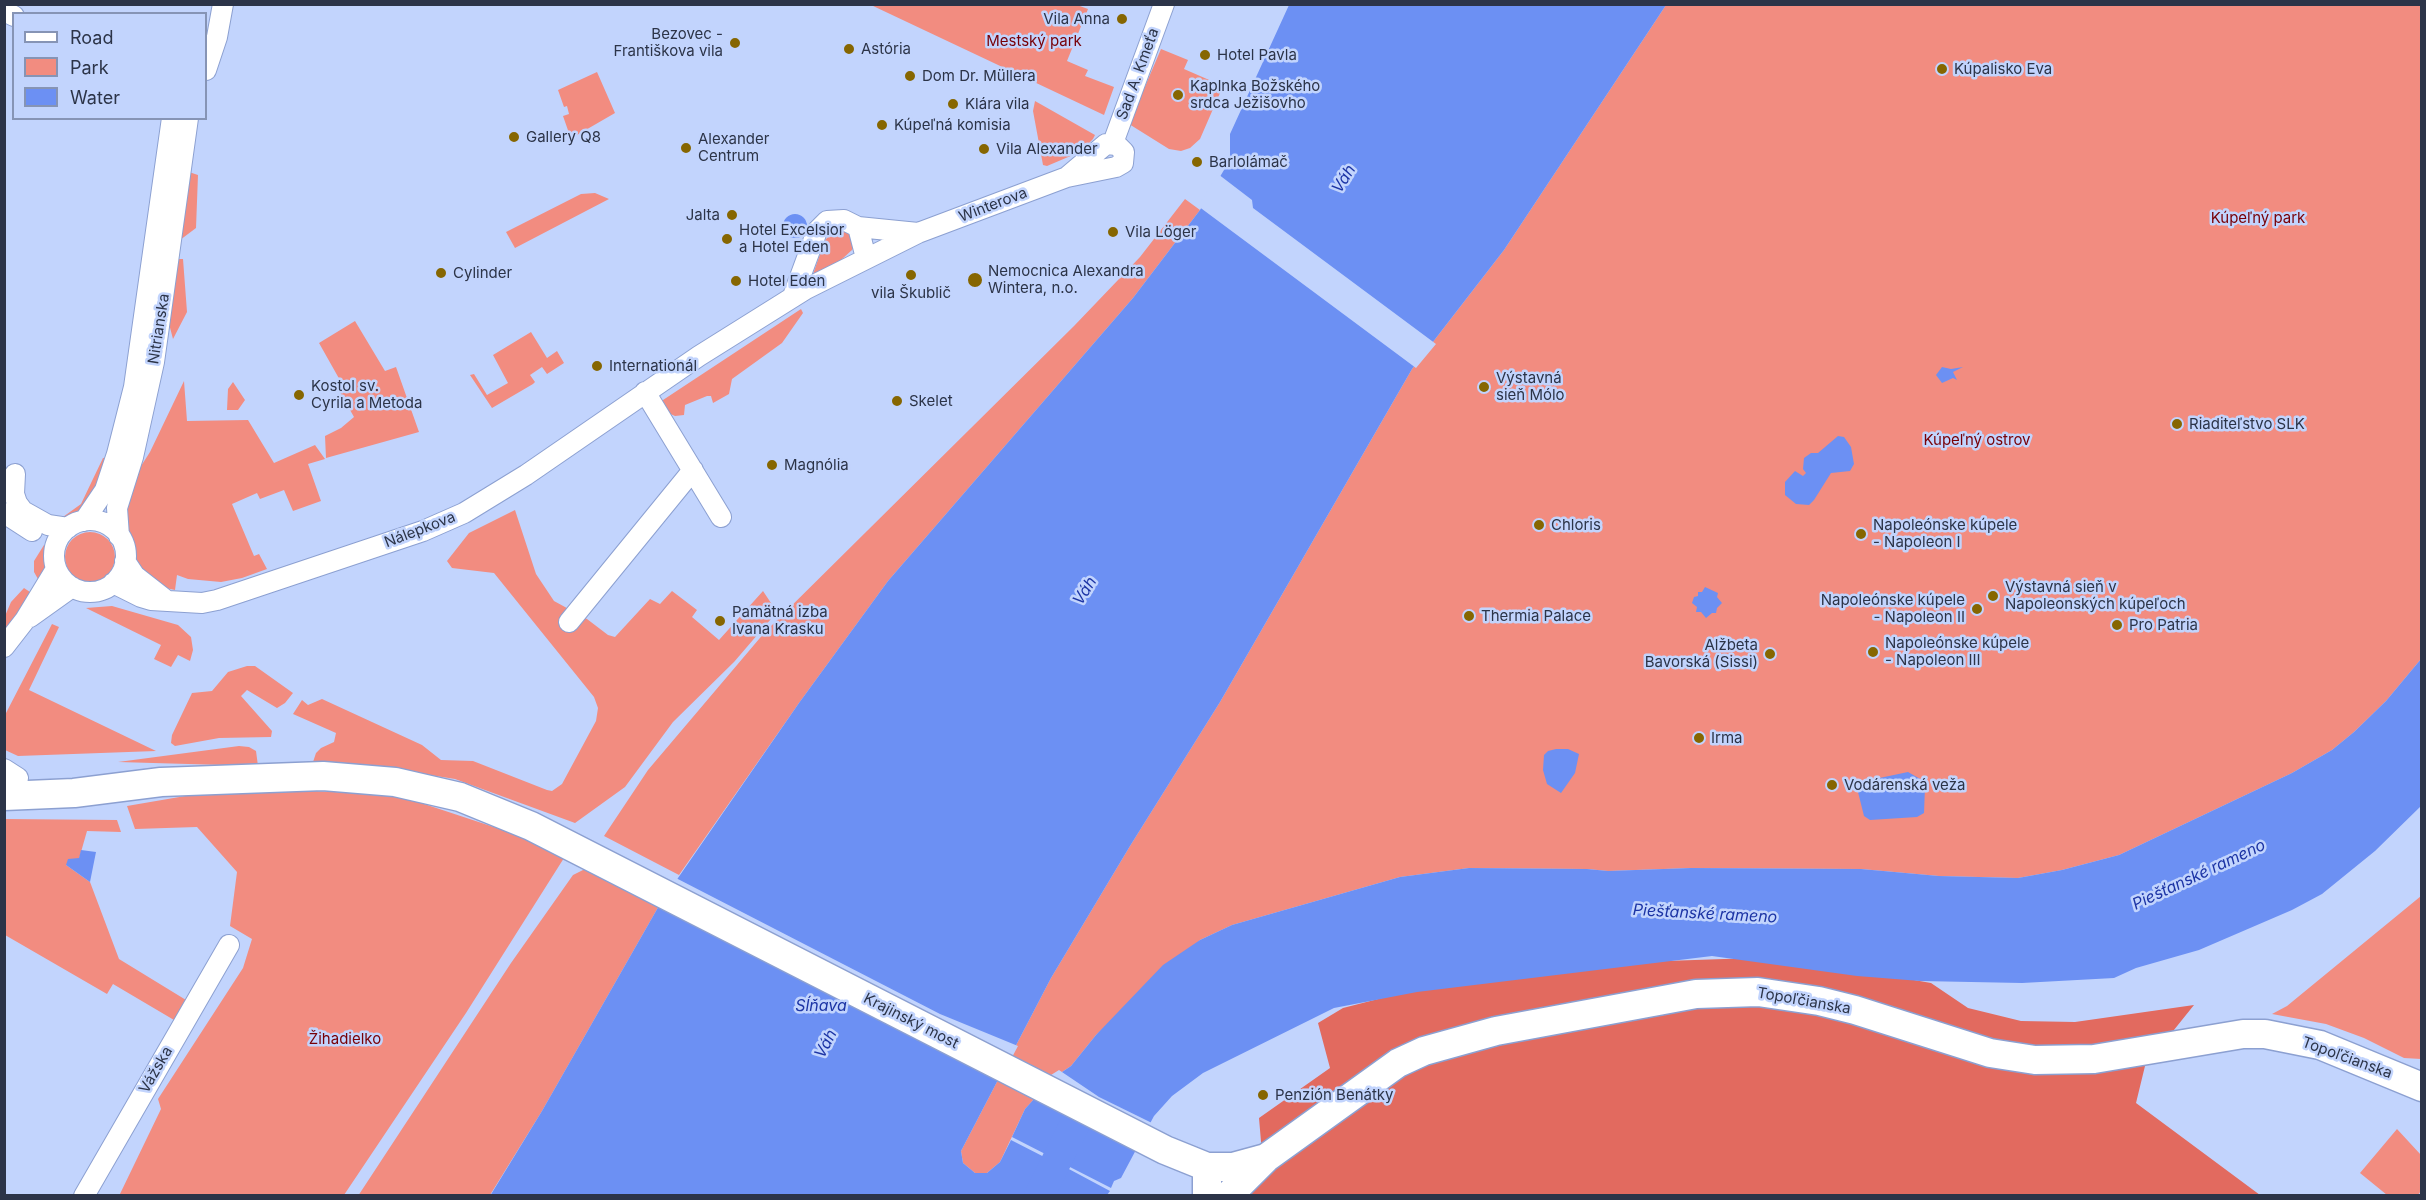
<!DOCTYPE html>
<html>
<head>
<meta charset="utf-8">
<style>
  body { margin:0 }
  #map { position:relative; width:2426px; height:1200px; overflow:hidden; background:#c2d4fd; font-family:Inter,sans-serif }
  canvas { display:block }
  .frame { position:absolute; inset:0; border:6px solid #2c3448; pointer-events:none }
  .legend { position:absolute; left:12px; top:12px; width:195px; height:108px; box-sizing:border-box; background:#c2d4fd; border:2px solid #8694b5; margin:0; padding:8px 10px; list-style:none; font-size:18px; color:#2c3448 }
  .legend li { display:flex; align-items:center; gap:12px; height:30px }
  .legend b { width:30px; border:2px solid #8694b5 }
</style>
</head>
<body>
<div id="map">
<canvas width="2426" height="1200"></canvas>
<div class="frame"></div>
<ul class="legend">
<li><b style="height:8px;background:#fff"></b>Road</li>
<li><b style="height:16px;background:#f28c80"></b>Park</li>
<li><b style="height:16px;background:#6c90f3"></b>Water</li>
</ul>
</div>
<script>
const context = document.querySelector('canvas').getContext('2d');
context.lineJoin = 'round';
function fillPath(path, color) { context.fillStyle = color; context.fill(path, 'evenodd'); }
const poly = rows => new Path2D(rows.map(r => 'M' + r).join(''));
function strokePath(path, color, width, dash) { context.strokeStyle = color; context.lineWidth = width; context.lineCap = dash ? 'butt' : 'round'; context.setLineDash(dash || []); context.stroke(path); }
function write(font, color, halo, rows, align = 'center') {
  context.font = font + ' Inter,sans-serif'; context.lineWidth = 5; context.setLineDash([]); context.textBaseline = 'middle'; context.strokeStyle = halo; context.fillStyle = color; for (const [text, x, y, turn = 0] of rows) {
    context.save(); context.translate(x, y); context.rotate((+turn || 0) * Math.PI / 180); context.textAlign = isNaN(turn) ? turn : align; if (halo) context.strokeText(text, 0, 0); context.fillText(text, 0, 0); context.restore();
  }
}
fillPath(poly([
  [1077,5,1088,9,1067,61,1088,70,1085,76,1114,87,1104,115,871,5],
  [1666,5,2421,5,2421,659,2386,701,2354,732,2332,750,2292,773,2119,855,2062,870,2018,878,1939,876,1861,869,1691,868,1608,871,1587,869,1469,868,1400,877,1232,925,1200,940,1096,1035,1071,1066,1053,1078,1025,1109,1000,1162,987,1173,975,1173,963,1163,961,1151,1051,978,1130,846,1220,702,1412,369,1504,250],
  [1161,49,1188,60,1184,69,1223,86,1200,139,1190,148,1181,151,1169,149,1129,124],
  [597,72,615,113,577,135,570,136,563,116,569,114,567,106,564,107,558,90],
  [1035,101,1095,135,1093,139,1080,152,1047,166,1043,165,1033,111],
  [189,172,198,175,196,228,180,240],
  [595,193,609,199,515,248,506,232,581,194],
  [1185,199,1200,210,1133,298,888,581,799,703,679,875,604,836,648,770,765,632,1074,326,1140,257],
  [839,229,850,233,854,246,852,250,841,260,812,277,825,240,834,231],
  [178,259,183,259,187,312,173,339,168,320],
  [801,309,803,313,782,343,732,379,729,394,713,403,711,396,707,396,685,405,684,415,675,416,666,412,662,406,663,400],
  [355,321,385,371,396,367,419,432,326,458,325,436,341,428,354,417,336,385,341,382,319,343],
  [531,332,547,358,557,351,564,363,547,374,542,367,530,375,535,382,533,384,492,408,470,375,474,374,487,395,508,383,493,355],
  [184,381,187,421,248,420,274,463,315,445,325,459,308,464,321,501,293,511,284,490,260,499,257,493,232,504,254,556,259,554,267,569,242,578,221,582,188,579,177,575,175,590,161,587,135,563,133,548,122,523,134,477,150,452],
  [233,382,245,400,238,410,227,410,228,389],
  [110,457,98,497,75,519,67,523,56,522,81,504,103,458],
  [515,510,536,574,554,601,587,619,608,635,615,637,650,599,660,604,672,591,697,610,692,617,719,640,763,591,777,612,734,662,673,722,625,787,575,823,455,779,404,771,312,765,316,753,321,748,334,742,336,733,293,714,302,700,308,705,322,699,422,745,441,760,473,761,547,790,552,791,562,784,596,721,598,708,594,697,494,573,452,568,447,561,469,533],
  '65 557a25 25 0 1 1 50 0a25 25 0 1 1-50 0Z',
  [44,545,49,553,50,568,43,582,38,579,34,572,34,561],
  [24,588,33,594,5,630,5,616,11,602],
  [112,606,178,625,191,637,193,650,190,661,178,655,171,667,154,659,161,645,86,608],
  [52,624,59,627,29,690,156,751,18,756,5,750,5,715],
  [247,666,255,666,293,693,285,703,277,708,247,690,241,696,272,731,271,737,219,738,175,746,171,743,172,735,192,693,212,691,228,672],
  [239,746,249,747,256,751,258,766,118,762],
  [312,791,397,795,512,833,564,858,466,1013,344,1195,119,1196,161,1109,158,1099,243,968,252,939,230,926,237,872,197,827,135,829,127,806,191,795],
  [5,819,117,820,121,832,87,831,79,859,66,865,90,882,119,959,186,1000,174,1020,113,984,107,994,5,935],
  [587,868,660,904,542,1111,490,1195,358,1196,511,963,573,875],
  [2421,896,2421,1059,2404,1058,2364,1038,2326,1024,2272,1014,2287,1006],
  [2397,1129,2421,1155,2421,1191,2418,1195,2387,1195,2360,1173]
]), '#f28c80');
fillPath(poly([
  [1783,957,1931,983,1968,1008,2021,1021,2075,1022,2194,1005,2145,1066,2136,1103,2260,1195,1231,1196,1263,1165,1259,1118,1330,1068,1318,1023,1343,1008,1460,978,1577,964]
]), '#e26a5f');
fillPath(poly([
  [1289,5,1666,5,1504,250,1412,369,1220,702,1130,846,1051,978,961,1151,963,1163,975,1173,987,1173,1000,1162,1011,1140,1054,1162,1046,1183,1047,1187,1054,1187,1067,1168,1110,1191,1107,1195,490,1196,542,1111,660,904,799,703,888,581,1133,298,1200,210,1230,160,1230,134],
  '783 226a12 12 0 1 1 24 0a12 12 0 1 1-24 0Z',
  [1942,367,1951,369,1963,367,1953,372,1957,380,1953,378,1942,383,1936,375],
  [1838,436,1844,437,1851,447,1854,464,1850,471,1831,473,1814,500,1809,505,1796,504,1785,495,1785,482,1795,471,1803,476,1806,473,1803,469,1804,458,1811,453,1818,453],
  [1705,587,1718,593,1717,597,1722,603,1717,608,1716,613,1712,613,1706,618,1701,612,1696,612,1697,607,1692,603,1694,597,1698,596,1698,592,1702,592],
  [2421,659,2421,806,2375,851,2322,894,2292,910,2199,950,2136,968,2114,978,2022,983,1920,981,1857,976,1712,956,1417,992,1334,1008,1203,1073,1172,1096,1154,1116,1121,1178,1114,1181,1111,1188,1068,1166,1070,1162,1068,1157,1063,1154,1057,1156,1055,1159,1012,1137,1025,1109,1053,1078,1071,1066,1096,1035,1163,965,1200,940,1232,925,1400,877,1469,868,1587,869,1608,871,1691,868,1861,869,1939,876,2018,878,2062,870,2119,855,2292,773,2332,750,2354,732,2386,701],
  [1556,749,1568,749,1579,754,1575,773,1561,793,1547,784,1543,770,1544,755,1548,751],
  [1908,772,1922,780,1925,787,1924,813,1917,817,1870,820,1864,816,1858,792,1860,784,1870,780],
  [81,850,96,852,90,882,66,865,68,859,79,858]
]), '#6c90f3');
fillPath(poly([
  [1218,174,1252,200,1253,208,1436,344,1416,368,1198,206],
  [674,877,940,1014,1018,1046,1002,1076,659,901],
  [1059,1070,1099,1097,1154,1124,1141,1147,1035,1093,1051,1075]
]), '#c2d4fd');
strokePath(poly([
  [1039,1196,1078,1118]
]), '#6c90f3', 30);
const minor = poly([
  [4,11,14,16],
  [206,70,217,37,223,4],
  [1113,143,1164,4],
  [858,227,918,233],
  [793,296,817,231,827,221,844,220,858,227,866,258],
  [645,392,721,517],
  [15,474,14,494,17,503,23,511,48,525,68,528],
  [4,513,32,531],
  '54 556a36 36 0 1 1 72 0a36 36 0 1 1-72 0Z',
  [84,521,105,490,117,454,134,387,172,118],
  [119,536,117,508,133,457,154,362,188,118],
  [125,561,135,576,167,601],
  [113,583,141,597,151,600,202,603,217,600,423,531,464,513,526,475,699,356,806,289,918,233,1067,177,1116,167,1123,163,1124,152,1117,145,1106,144,1067,177],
  [30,617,72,587],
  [569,622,693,470],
  [4,647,25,620,56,569],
  [4,769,18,778],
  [84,1196,229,945]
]);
const secondary = poly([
  [4,796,74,793,161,782,323,776,395,782,460,797,531,826,1165,1150,1207,1167,1233,1167,1266,1158,1398,1063,1424,1051,1496,1031,1696,994,1758,992,1819,1001,1855,1010,1990,1053,2035,1060,2094,1059,2243,1034,2265,1034,2320,1045,2422,1087],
  [1207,1167,1207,1196],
  [1228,1196,1265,1159]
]);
strokePath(minor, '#8ca0d1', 22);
strokePath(secondary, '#8ca0d1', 31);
strokePath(minor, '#fff', 20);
strokePath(secondary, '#fff', 28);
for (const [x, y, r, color] of [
  [1122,19,6,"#866601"],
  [735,43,6,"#866601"],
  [849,49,6,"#866601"],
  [1205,55,6,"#866601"],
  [1942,69,6,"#866601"],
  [910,76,6,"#866601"],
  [1178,95,6,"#866601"],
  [953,104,6,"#866601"],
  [882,125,6,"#866601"],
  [514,137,6,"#866601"],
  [686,148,6,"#866601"],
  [984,149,6,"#866601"],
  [1197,162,6,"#866601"],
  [732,215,6,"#866601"],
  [1113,232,6,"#866601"],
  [727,239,6,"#866601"],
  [441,273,6,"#866601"],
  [911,275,6,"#866601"],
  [975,280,8,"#866601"],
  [736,281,6,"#866601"],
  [597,366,6,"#866601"],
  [1484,387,6,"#866601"],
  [299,395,6,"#866601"],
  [897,401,6,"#866601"],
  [2177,424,6,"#866601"],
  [772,465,6,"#866601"],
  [1539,525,6,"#866601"],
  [1861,534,6,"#866601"],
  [1993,596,6,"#866601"],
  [1977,609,6,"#866601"],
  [1469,616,6,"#866601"],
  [720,621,6,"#866601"],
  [2117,625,6,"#866601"],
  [1873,652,6,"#866601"],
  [1770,654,6,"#866601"],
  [1699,738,6,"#866601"],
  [1832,785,6,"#866601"],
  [1263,1095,6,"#866601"]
]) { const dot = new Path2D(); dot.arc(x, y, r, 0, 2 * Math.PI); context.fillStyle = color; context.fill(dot); strokePath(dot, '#c2d4fd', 2); }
write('15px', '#2c3448', '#c2d4fd', [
  ["Vila Anna",1110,19,"right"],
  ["Bezovec -",723,34,"right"],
  ["Františkova vila",723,51,"right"],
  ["Astória",861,49],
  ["Hotel Pavla",1217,55],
  ["Kúpalisko Eva",1954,69],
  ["Dom Dr. Müllera",922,76],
  ["Kaplnka Božského",1190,86],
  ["srdca Ježišovho",1190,103],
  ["Klára vila",965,104],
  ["Kúpeľná komisia",894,125],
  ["Gallery Q8",526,137],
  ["Alexander",698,139],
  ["Centrum",698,156],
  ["Vila Alexander",996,149],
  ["Barlolámač",1209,162],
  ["Jalta",720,215,"right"],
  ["Hotel Excelsior",739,230],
  ["a Hotel Eden",739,247],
  ["Vila Löger",1125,232],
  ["Nemocnica Alexandra",988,271],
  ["Wintera, n.o.",988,288],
  ["Cylinder",453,273],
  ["Hotel Eden",748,281],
  ["vila Škublič",911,293,"center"],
  ["Internationál",609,366],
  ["Výstavná",1496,378],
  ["sieň Mólo",1496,395],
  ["Kostol sv.",311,386],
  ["Cyrila a Metoda",311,403],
  ["Skelet",909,401],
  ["Riaditeľstvo SLK",2189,424],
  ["Magnólia",784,465],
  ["Chloris",1551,525],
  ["Napoleónske kúpele",1873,525],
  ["- Napoleon I",1873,542],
  ["Výstavná sieň v",2005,587],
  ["Napoleonských kúpeľoch",2005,604],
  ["Napoleónske kúpele",1965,600,"right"],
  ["- Napoleon II",1965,617,"right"],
  ["Pamätná izba",732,612],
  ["Ivana Krasku",732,629],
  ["Thermia Palace",1481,616],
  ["Pro Patria",2129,625],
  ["Napoleónske kúpele",1885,643],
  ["- Napoleon III",1885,660],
  ["Alžbeta",1758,645,"right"],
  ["Bavorská (Sissi)",1758,662,"right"],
  ["Irma",1711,738],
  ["Vodárenská veža",1844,785],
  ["Penzión Benátky",1275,1095]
], 'left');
write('15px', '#770007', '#c2d4fd', [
  ["Mestský park",1034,41],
  ["Kúpeľný park",2258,218],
  ["Kúpeľný ostrov",1977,440],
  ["Žihadielko",345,1039]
]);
write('15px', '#2c3448', '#c2d4fd', [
  ["Sad A. Kmeťa",1138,74,-70],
  ["Winterova",993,205,-21],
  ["Nitrianska",159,329,-81],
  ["Nálepkova",420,530,-21],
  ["Topoľčianska",1804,1001,10],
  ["Krajinský most",911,1021,27],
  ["Topoľčianska",2347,1058,20],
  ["Vážska",156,1070,-60]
]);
write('italic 16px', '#1c34a5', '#c2d4fd', [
  ["Váh",1344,179,-58],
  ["Váh",1085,591,-58],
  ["Piešťanské rameno",2199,875,-25],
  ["Piešťanské rameno",1705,914,3],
  ["Sĺňava",821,1006],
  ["Váh",826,1044,-63]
]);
</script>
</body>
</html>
